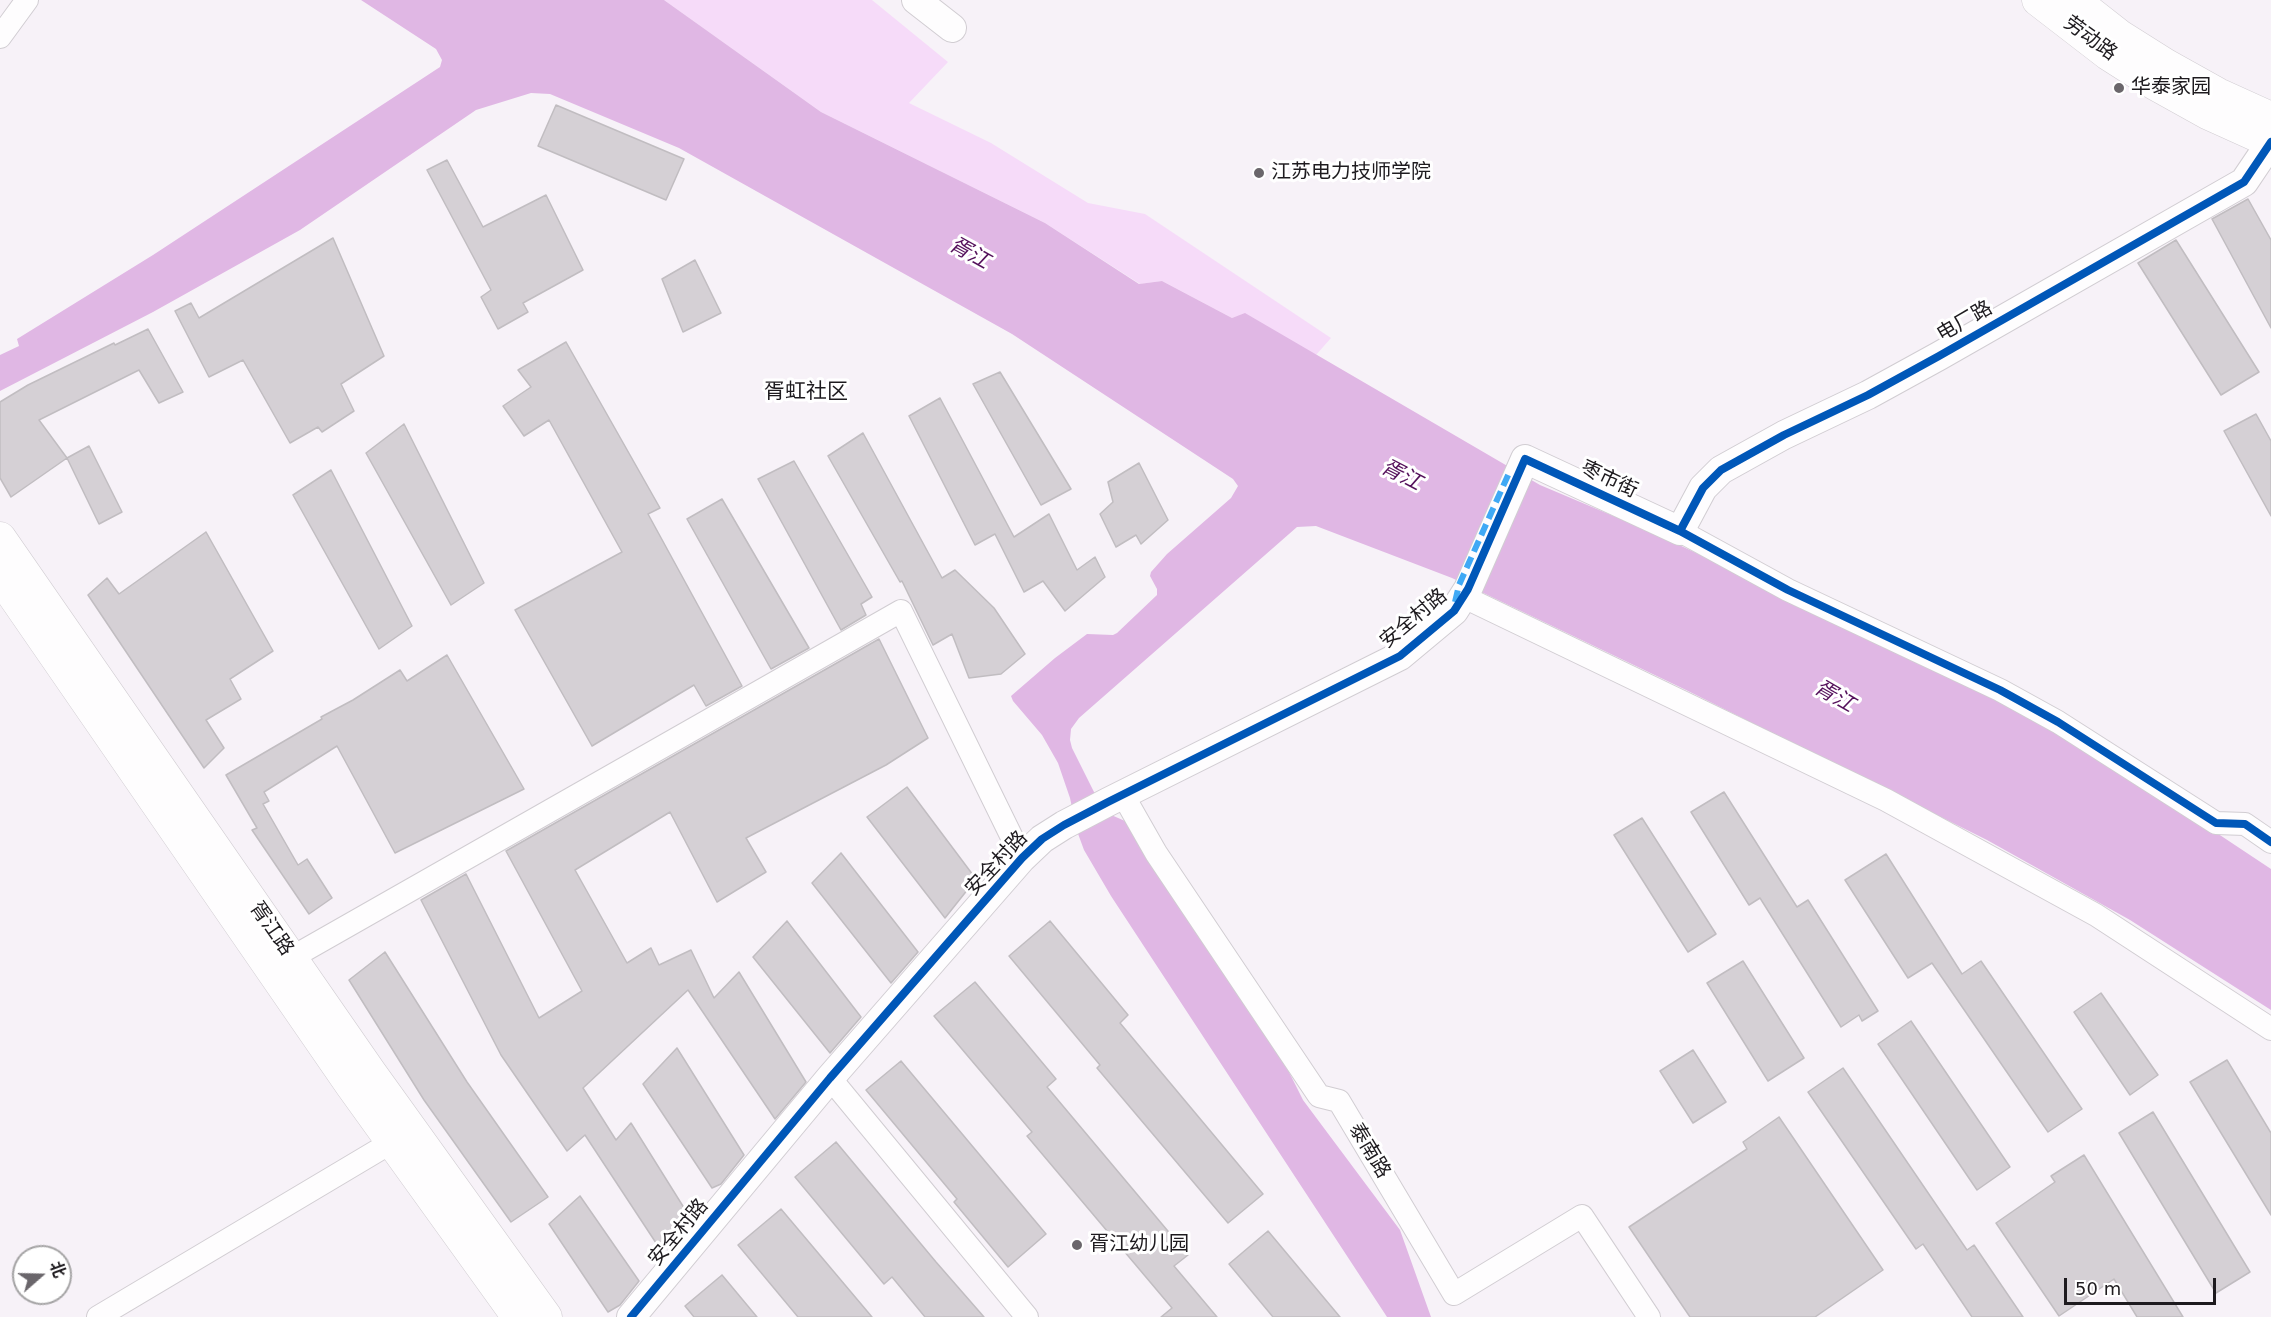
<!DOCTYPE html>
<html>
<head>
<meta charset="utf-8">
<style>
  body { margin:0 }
  #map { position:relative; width:2271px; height:1317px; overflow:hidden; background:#f7f2f8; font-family:"DejaVu Sans","Noto Sans SC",sans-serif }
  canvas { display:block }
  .north { position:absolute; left:12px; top:1245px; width:60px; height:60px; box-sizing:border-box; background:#fff; border:2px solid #a5a4a5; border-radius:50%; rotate:70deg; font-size:16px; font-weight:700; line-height:24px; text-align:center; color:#1e1b1f }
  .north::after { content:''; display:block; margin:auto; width:21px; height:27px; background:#6a666b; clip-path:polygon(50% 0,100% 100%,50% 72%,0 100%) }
  .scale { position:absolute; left:2064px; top:1278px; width:152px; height:27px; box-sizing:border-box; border:3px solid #1e1b1f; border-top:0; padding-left:8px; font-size:18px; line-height:21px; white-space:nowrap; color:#1e1b1f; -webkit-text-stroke:4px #fff; paint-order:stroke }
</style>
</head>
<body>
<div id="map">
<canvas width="2271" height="1317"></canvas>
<div class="north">北</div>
<div class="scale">50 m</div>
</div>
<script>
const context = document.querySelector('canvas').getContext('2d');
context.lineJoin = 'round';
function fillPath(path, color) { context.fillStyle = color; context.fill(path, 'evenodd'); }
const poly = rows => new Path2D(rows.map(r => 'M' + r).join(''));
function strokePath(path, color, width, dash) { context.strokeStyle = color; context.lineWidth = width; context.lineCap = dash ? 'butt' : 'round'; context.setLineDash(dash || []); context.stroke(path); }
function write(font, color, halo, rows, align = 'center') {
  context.font = font + ' "DejaVu Sans","Noto Sans SC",sans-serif'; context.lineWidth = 6; context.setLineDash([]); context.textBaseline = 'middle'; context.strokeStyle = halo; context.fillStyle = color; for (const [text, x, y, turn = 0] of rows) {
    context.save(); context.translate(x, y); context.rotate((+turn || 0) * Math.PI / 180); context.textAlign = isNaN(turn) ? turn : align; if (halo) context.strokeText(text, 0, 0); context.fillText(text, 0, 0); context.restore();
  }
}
fillPath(poly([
  [664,0,872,0,948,62,909,103,991,143,1088,203,1145,214,1331,338,1316,355,1245,314,1232,318,1162,281,1140,284,1045,223,821,112]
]), '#f6dbf9');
fillPath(poly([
  [361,0,664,0,821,112,1045,223,1139,284,1162,281,1232,318,1245,313,1540,485,1656,534,1999,696,2131,776,2271,869,2271,1010,2130,920,1987,840,1686,690,1452,578,1316,526,1297,527,1079,718,1071,729,1070,740,1072,748,1094,792,1109,814,1125,821,1289,1072,1303,1100,1400,1230,1431,1317,1387,1317,1111,896,1084,850,1077,831,1070,798,1058,763,1042,735,1013,701,1011,696,1055,658,1087,634,1113,635,1117,633,1157,595,1157,589,1150,576,1151,572,1167,554,1231,498,1238,486,1233,479,1012,334,679,148,550,94,531,93,476,110,300,230,153,312,0,391,0,355,19,346,17,339,153,255,440,67,442,60,436,49]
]), '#e0b7e4');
const building = poly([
  [556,105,684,159,666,200,538,146,556,105],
  [447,160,483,227,546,195,583,270,523,303,528,312,498,329,481,297,491,290,427,170,447,160],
  [2248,199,2271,240,2271,328,2212,219,2248,199],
  [333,238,384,356,341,384,354,411,322,432,318,427,290,443,243,360,209,377,175,311,191,303,199,318,333,238],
  [2176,240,2259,372,2221,395,2138,263,2176,240],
  [695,260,721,313,683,332,662,279,695,260],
  [148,329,183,392,159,403,139,370,39,420,67,458,11,497,0,478,0,402,28,385,114,343,115,345,148,329],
  [566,342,660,508,648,514,742,686,706,706,694,685,592,746,515,610,622,552,549,420,524,436,503,406,531,387,518,370,566,342],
  [1000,372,1071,489,1041,505,973,384,1000,372],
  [940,398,1014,537,1049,514,1077,570,1095,557,1105,577,1065,611,1043,581,1024,592,995,534,975,545,909,416,940,398],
  [2256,414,2271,441,2271,516,2224,431,2256,414],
  [404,424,484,583,451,605,366,453,404,424],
  [863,433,942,578,955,570,994,608,1025,654,1001,674,969,678,952,634,933,645,902,581,900,582,828,456,863,433],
  [89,446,122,512,99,524,67,458,89,446],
  [794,461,872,597,861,604,866,615,841,630,758,479,794,461],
  [1139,463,1168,520,1141,544,1136,535,1116,547,1100,514,1113,502,1108,482,1139,463],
  [331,470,412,626,379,649,293,495,331,470],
  [722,499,809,648,771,669,687,519,722,499],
  [206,532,273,651,230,679,241,699,206,720,224,748,204,768,88,595,107,578,119,594,206,532],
  [879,639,928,738,886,765,746,838,766,872,717,902,670,812,575,870,627,963,651,948,659,965,691,950,714,998,739,972,806,1082,775,1119,688,990,583,1088,616,1140,631,1123,691,1219,672,1243,660,1249,585,1135,567,1151,501,1055,421,900,466,874,539,1018,582,991,506,851,879,639],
  [447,655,524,789,395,853,337,746,264,792,269,801,263,804,298,865,307,859,332,898,309,914,252,830,257,828,226,775,322,719,321,717,353,700,400,670,407,681,447,655],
  [907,787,976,879,945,918,867,817,907,787],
  [1724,792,1797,907,1808,900,1878,1011,1862,1021,1859,1015,1841,1027,1760,898,1749,905,1691,812,1724,792],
  [1642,818,1716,934,1688,952,1614,835,1642,818],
  [841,853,918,952,891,983,812,883,841,853],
  [1886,854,1962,974,1981,961,2082,1109,2048,1132,1932,963,1908,978,1845,880,1886,854],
  [787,921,861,1017,830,1053,753,957,787,921],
  [1050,921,1128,1015,1120,1023,1263,1194,1228,1223,1097,1068,1100,1065,1009,956,1050,921],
  [385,952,467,1082,548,1197,511,1222,424,1100,349,980,385,952],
  [1743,961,1804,1058,1768,1081,1707,983,1743,961],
  [975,982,1056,1079,1047,1087,1188,1255,1174,1266,1217,1317,1161,1317,1172,1308,1027,1136,1032,1132,934,1016,975,982],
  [2101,993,2158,1075,2130,1095,2074,1012,2101,993],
  [1911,1021,2010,1167,1977,1190,1878,1044,1911,1021],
  [677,1048,744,1155,721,1184,712,1188,643,1084,677,1048],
  [1693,1050,1726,1102,1693,1123,1660,1071,1693,1050],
  [2227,1060,2271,1133,2271,1215,2190,1082,2227,1060],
  [901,1061,1046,1234,1008,1267,954,1202,957,1199,866,1090,901,1061],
  [1843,1068,1967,1250,1974,1245,2023,1317,1972,1317,1923,1244,1916,1249,1808,1092,1843,1068],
  [2153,1112,2250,1272,2216,1293,2119,1133,2153,1112],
  [1779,1117,1883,1270,1815,1317,1690,1317,1629,1227,1747,1149,1743,1142,1779,1117],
  [836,1142,936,1262,984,1317,925,1317,892,1277,884,1284,795,1177,836,1142],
  [2084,1155,2183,1317,2137,1317,2114,1279,2059,1316,1996,1223,2055,1182,2051,1176,2084,1155],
  [580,1196,639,1281,620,1305,608,1312,549,1224,580,1196],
  [781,1209,872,1317,798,1317,738,1245,781,1209],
  [1268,1231,1340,1317,1273,1317,1229,1264,1268,1231],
  [722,1275,757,1317,694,1317,685,1306,722,1275]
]);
fillPath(building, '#d5d0d5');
strokePath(building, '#c1bdc1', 1.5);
const minor = poly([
  [0,37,27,0],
  [1680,531,1788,590,2000,690,2058,722,2216,823,2245,824,2271,842],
  [1464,597,1886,800,2096,915,2271,1029],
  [1123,795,1156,853,1319,1096,1339,1101,1454,1294,1582,1216,1649,1317],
  [291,958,901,611,1022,858],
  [830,1078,1027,1317],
  [98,1317,392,1142]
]);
const tertiary = poly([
  [916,0,952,28],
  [631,1317,830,1078,1022,858,1042,839,1064,825,1108,802,1400,656,1454,611,1468,589,1525,459,1680,531,1703,488,1721,470,1784,435,1868,395,1939,356,2244,182,2271,142]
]);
const secondary = poly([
  [2038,0,2108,54,2155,84,2209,114,2271,142],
  [2074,0,2120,36,2166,65,2218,94,2271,118],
  [0,538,370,1072,546,1317],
  [0,576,351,1085,518,1317]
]);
strokePath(minor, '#d1cdd2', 24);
strokePath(tertiary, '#d1cdd2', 30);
strokePath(secondary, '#d1cdd2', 33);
strokePath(minor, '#fefdfe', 22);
strokePath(tertiary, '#fefdfe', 28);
strokePath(secondary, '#fefdfe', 32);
strokePath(poly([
  [1455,602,1459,585,1509,473]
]), '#3fa9f5', 6, [12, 6]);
strokePath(poly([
  [1680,531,1703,488,1721,470,1784,435,1868,395,1939,356,2244,182,2271,142],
  [631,1317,830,1078,1022,858,1042,839,1064,825,1108,802,1400,656,1454,611,1468,589,1525,459,1680,531,1788,590,2000,690,2058,722,2216,823,2245,824,2271,842]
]), '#0057b8', 8);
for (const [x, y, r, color] of [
  [2119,88,6,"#6a666b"],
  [1259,173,6,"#6a666b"],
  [1077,1245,6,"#6a666b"]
]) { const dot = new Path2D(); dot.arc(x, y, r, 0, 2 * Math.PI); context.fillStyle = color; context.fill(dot); strokePath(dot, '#fff', 2); }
write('20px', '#1e1b1f', '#fff', [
  ["劳动路",2090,39,36],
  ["电厂路",1965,322,-30],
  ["枣市街",1609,480,25],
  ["安全村路",1414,619,-40],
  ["安全村路",997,864,-47],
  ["胥江路",271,929,55],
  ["泰南路",1369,1151,59],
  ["安全村路",679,1233,-50]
]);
write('20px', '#1e1b1f', '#fff', [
  ["华泰家园",2131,88],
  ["江苏电力技师学院",1271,173],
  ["胥江幼儿园",1089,1245]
], 'left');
write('italic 21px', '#54105b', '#fff', [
  ["胥江",969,254,29],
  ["胥江",1401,476,27],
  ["胥江",1834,697,30]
]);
write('21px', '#1e1b1f', '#fff', [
  ["胥虹社区",806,393]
]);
</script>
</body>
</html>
